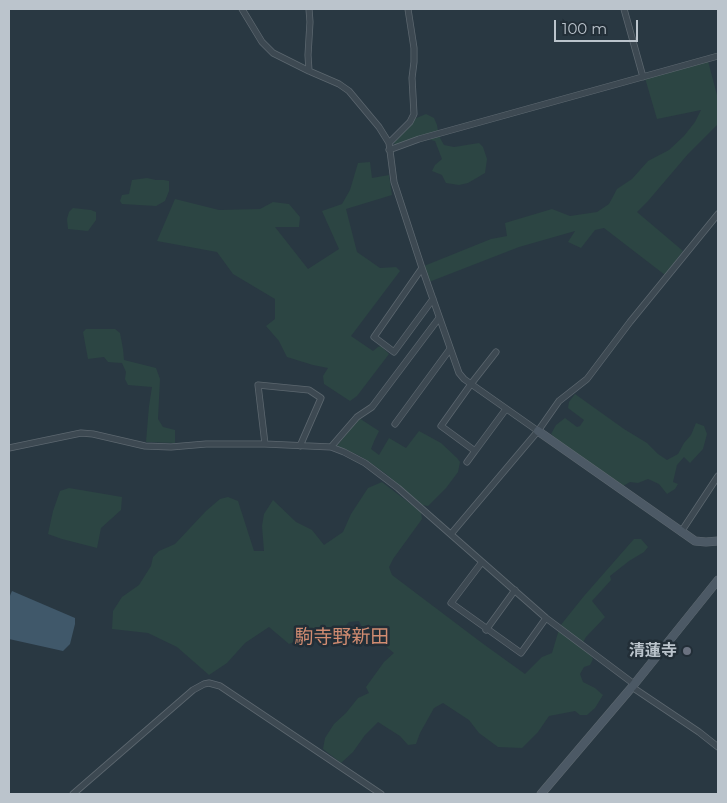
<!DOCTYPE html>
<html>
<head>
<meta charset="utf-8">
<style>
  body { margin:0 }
  #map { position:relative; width:727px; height:803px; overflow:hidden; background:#293842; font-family:Montserrat,sans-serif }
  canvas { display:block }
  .frame { position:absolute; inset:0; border:10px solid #bbc4cc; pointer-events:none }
  .scale { position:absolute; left:554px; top:20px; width:84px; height:22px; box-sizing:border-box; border:2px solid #bbc4cc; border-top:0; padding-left:6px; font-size:15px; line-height:18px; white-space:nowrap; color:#bbc4cc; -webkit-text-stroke:4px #222e37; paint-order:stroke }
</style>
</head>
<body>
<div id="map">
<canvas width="727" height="803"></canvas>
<div class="frame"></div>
<div class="scale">100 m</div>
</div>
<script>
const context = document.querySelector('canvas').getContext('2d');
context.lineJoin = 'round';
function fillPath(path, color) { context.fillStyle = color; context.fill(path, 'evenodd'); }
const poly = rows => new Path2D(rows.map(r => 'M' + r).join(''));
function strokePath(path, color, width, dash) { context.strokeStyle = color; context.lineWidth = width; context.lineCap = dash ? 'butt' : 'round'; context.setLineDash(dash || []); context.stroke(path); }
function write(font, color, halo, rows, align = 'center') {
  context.font = font + ' Montserrat,"Noto Sans JP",sans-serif'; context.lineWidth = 5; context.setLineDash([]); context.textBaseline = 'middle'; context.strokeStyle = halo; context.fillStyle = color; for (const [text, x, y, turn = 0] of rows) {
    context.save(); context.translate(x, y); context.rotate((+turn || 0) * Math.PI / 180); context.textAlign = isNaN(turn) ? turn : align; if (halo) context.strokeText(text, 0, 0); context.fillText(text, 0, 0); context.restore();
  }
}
fillPath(poly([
  [708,61,717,95,718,95,718,124,688,154,648,201,637,212,683,251,665,275,604,228,595,230,581,248,568,242,575,231,519,247,429,282,424,266,491,239,507,236,505,223,552,209,570,216,597,212,609,204,617,189,632,179,648,161,669,150,684,136,695,122,701,110,657,119,645,78],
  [426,114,434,118,437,125,438,131,440,138,444,145,454,147,479,143,483,147,487,159,485,173,468,183,459,185,446,183,442,175,432,171,435,165,442,159,435,141,431,140,425,134,396,145,393,142,414,119],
  [370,162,372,178,389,175,392,195,346,209,357,252,380,268,396,267,400,271,351,336,373,351,378,347,381,346,389,354,357,396,350,401,324,384,323,376,328,368,313,365,287,357,279,341,266,326,275,319,275,299,233,274,217,252,157,241,175,199,219,210,260,209,273,202,289,204,300,217,299,227,275,227,308,269,339,249,322,211,342,204,350,190,358,163],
  [147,178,156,180,164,180,169,181,169,191,165,201,156,206,122,204,120,201,122,195,129,194,132,180],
  [73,208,91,210,96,212,96,220,88,231,68,229,67,219,69,212],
  [86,329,115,329,120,333,123,349,124,360,156,368,160,379,158,419,163,427,175,430,175,443,146,442,149,406,152,387,128,385,125,379,126,372,122,363,108,362,104,357,88,359,83,332],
  [575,394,624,429,647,443,658,454,667,460,678,454,684,443,691,435,696,423,704,426,707,434,703,449,690,463,684,457,677,465,673,482,678,484,675,489,667,494,659,484,648,479,638,483,630,482,623,486,562,444,551,434,556,425,565,418,577,427,580,426,584,420,568,408,569,402],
  [359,418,379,431,375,439,371,449,379,455,389,438,406,448,419,431,441,443,457,458,460,462,458,472,446,488,428,506,422,505,386,474,368,461,358,455,337,446],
  [382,482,421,512,422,519,393,559,389,567,392,575,482,643,525,674,542,657,552,653,560,626,584,596,634,539,641,539,648,547,644,552,629,561,610,576,611,580,592,601,605,617,586,637,581,646,589,653,593,659,590,665,584,667,580,674,583,682,595,688,603,695,595,708,587,715,580,715,575,711,549,716,538,732,522,748,498,747,479,733,469,720,443,703,434,708,420,733,416,744,408,745,400,736,378,722,365,735,353,752,341,763,323,749,325,738,334,724,346,713,358,698,369,693,366,687,384,662,394,653,379,641,375,643,366,635,359,621,349,622,334,638,329,634,320,637,305,634,301,639,289,644,269,627,245,643,227,663,209,675,177,647,148,633,112,629,113,611,122,597,139,585,151,566,153,557,159,551,175,544,206,511,220,499,228,497,238,501,254,551,264,551,262,526,264,514,273,500,296,522,312,530,324,545,343,532,351,514,368,488],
  [69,488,122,497,121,510,101,528,97,548,62,539,48,534,53,511,60,491]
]), '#2c4543');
fillPath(poly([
  [12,591,75,618,75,624,70,644,63,651,9,639,9,598]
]), '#40586a');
const street = poly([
  [242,9,262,42,273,53,309,71,339,84,349,91,379,127,389,143,394,182,422,268,459,373,464,379,538,431],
  [309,9,310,22,308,55,309,71],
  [624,9,643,77],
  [389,143,410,122,414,114,412,78,414,62,414,48,408,9],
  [389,150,419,139,718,56],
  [422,268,374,337,394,352,433,299],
  [496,352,471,384,441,426,475,451,506,409],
  [395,424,450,349],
  [265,444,258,385,309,390,321,398,300,446],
  [331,447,357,417,372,407,439,318],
  [9,448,81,433,93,434,145,446,171,447,206,444,265,444,331,447,344,452,365,463,398,488,546,618,634,684],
  [467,462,475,451],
  [681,532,718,476],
  [451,534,538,431,559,401,587,379,630,322,718,214],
  [482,562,451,603,521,653,546,618],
  [486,630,515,590],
  [632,687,699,732,718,747],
  [73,794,193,690,204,684,209,683,220,686,381,794]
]);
const secondary = poly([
  [538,431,695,541,706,542,718,541],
  [541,794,632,687,718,580]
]);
strokePath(street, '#5c676f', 7);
strokePath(secondary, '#5c676f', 9);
strokePath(street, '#3d4952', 5.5);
strokePath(secondary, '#4c5965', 8);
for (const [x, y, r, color] of [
  [687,651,5,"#6b7280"]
]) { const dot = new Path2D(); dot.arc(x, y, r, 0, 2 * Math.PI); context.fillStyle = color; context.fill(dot); strokePath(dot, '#222e37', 2); }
write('bold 16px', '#bbc4cc', '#222e37', [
  ["清蓮寺",677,651]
], 'right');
write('19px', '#d18c71', '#222e37', [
  ["駒寺野新田",342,637]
]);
</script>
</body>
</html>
